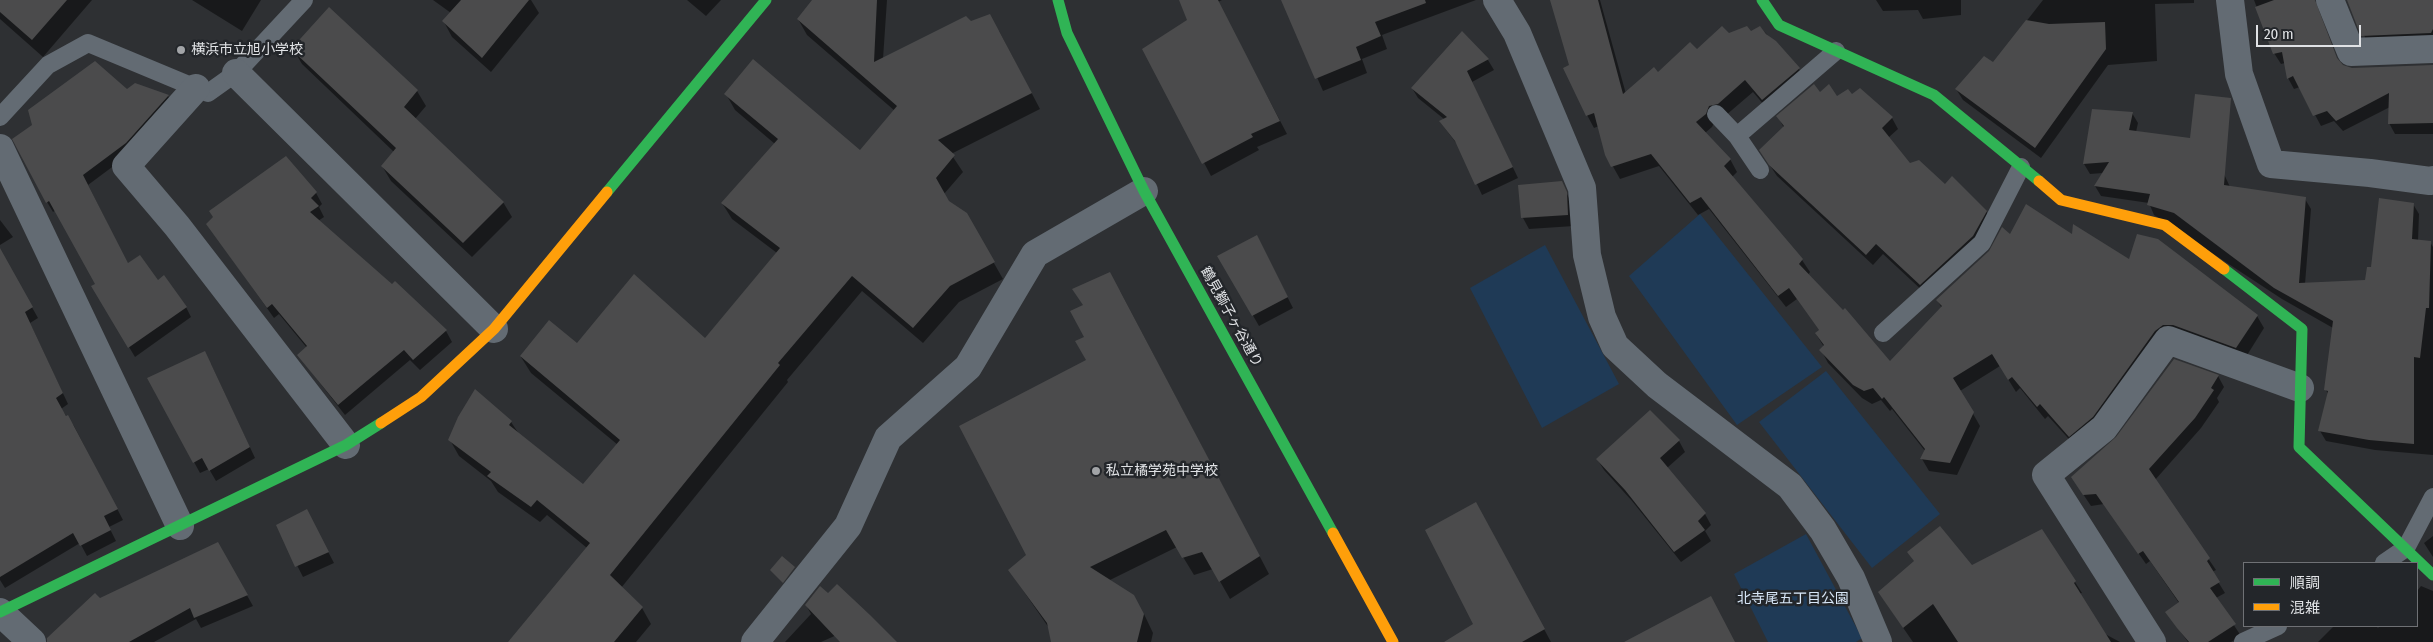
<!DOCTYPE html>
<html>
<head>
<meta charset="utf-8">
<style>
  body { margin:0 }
  #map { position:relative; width:2433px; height:642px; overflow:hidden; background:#2e3033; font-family:"Fira Sans Condensed","Noto Sans JP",sans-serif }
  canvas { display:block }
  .legend { position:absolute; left:2243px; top:562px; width:175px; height:65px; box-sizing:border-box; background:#23262a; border:1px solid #6f7175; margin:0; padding:6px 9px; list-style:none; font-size:15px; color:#e0e2e5 }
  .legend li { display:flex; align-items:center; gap:10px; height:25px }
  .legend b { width:25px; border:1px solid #6f7175 }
  .scale { position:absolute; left:2256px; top:25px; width:105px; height:22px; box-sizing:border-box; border:2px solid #e0e2e5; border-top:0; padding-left:6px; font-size:15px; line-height:18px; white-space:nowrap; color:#e0e2e5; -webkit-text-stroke:4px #23262a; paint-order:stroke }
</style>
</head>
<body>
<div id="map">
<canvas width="2433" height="642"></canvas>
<ul class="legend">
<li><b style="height:6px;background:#30b455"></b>順調</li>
<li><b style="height:6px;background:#ff9f0a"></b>混雑</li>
</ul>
<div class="scale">20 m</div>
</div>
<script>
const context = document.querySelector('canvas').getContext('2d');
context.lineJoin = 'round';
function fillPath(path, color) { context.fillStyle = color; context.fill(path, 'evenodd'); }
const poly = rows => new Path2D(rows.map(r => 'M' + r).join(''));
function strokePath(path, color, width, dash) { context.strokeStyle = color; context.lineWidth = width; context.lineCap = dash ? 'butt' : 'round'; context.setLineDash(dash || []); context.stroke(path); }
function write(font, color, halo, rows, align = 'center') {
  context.font = font + ' "Fira Sans Condensed","Noto Sans JP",sans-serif'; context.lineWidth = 5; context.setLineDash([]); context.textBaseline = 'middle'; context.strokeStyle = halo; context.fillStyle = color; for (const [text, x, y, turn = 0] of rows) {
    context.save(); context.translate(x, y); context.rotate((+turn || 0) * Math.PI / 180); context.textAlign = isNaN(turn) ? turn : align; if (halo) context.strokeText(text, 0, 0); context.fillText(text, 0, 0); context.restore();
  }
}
fillPath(poly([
  [1700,214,1822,367,1737,425,1629,276],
  [1545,245,1619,384,1542,428,1470,288],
  [1826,371,1940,514,1872,568,1759,422],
  [1806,534,1862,638,1856,642,1768,642,1734,574]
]), '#1f3a56');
fillPath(poly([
  [0,0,92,0,43,57,0,19],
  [192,0,261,0,242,31],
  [433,0,531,0,539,13,491,72,452,37,444,22,451,13],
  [687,0,721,0,706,16],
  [814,0,887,0,883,59,970,22,999,31,1040,109,951,154,963,172,944,194,948,202,966,214,1003,279,959,302,923,343,862,291,787,380,788,382,621,588,642,608,651,624,636,642,510,642,587,548,547,515,540,522,498,492,491,481,459,456,450,440,511,422,519,434,584,486,618,445,531,373,521,357,577,345,705,339,777,253,732,219,722,203,775,144,735,110,726,94,861,152,895,111,807,35,798,19],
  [1180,0,1222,0,1218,2,1287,134,1257,147,1259,150,1211,176,1144,49,1189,21],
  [1283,0,1476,0,1382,35,1387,49,1362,59,1367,73,1323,91],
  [1551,0,1600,0,1626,94,1729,35,1751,33,1760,27,1799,69,1806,81,1770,112,1753,92,1725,116,1716,119,1712,127,1705,133,1730,159,1737,172,1732,177,1802,260,1810,272,1808,275,1890,363,1942,308,1937,300,2010,236,2072,236,2257,316,2264,328,2244,360,2181,338,2077,448,2048,416,2045,419,2020,388,2016,392,2000,366,1960,391,1980,426,1957,475,1929,471,1922,459,1925,451,1892,409,1890,411,1881,400,1872,404,1862,398,1828,363,1821,350,1824,347,1816,334,1820,331,1797,299,1786,307,1709,209,1698,215,1659,166,1620,179,1606,154,1599,126,1594,128,1587,115],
  [1961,0,1961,15,1923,19,1918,10,1883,11,1876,0],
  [2043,0,2194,0,2194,3,2155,4,2157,61,2108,65,2041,158,1963,100,1956,89,1993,64],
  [2254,0,2307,0,2318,76,2351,69,2433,66,2433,134,2395,134,2389,123,2390,107,2343,131,2334,121,2321,126,2300,87,2294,89,2288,78,2285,63,2281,64,2274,53],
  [2348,0,2433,0,2433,44,2369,46],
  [1462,33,1488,60,1494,70,1472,82,1518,178,1482,195,1460,148,1440,122,1444,119,1418,98,1412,88],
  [293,49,417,91,426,106,415,119,503,202,512,217,472,257,391,181,382,166,394,152,302,64],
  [127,91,168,96,174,106,131,153,88,185,128,264,158,281,186,307,191,317,135,357,93,287,97,285,56,210,53,212,47,202,14,139],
  [1820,93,1836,97,1852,95,1892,118,1898,129,1888,138,1910,164,1986,211,1992,222,1927,295,1883,254,1873,265,1777,176,1767,161,1784,128,1778,117],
  [2093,110,2132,113,2138,123,2136,132,2224,174,2230,187,2305,199,2311,209,2305,284,2366,281,2372,268,2413,204,2419,214,2418,241,2430,242,2433,247,2433,455,2375,450,2326,441,2320,431,2328,394,2326,390,2333,328,2282,299,2154,215,2149,203,2101,196,2095,186,2103,173,2090,174,2084,164],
  [1561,182,1572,204,1574,226,1529,229,1523,218,1520,186],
  [316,193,322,204,319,207,324,217,318,221,446,331,452,342,420,370,410,360,345,415,298,355,307,348,279,314,274,318,207,224],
  [0,220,13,237,0,245],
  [1262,247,1293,308,1259,326,1219,256],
  [0,250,38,318,30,323,68,404,61,409,74,426,123,520,109,527,116,541,87,556,80,543,5,588,0,580],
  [1120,291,1269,574,1230,599,1213,569,1194,575,1177,547,1108,581,1144,614,1153,633,1151,642,1052,642,1049,628,1009,570,1027,556,1087,361,1086,338],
  [211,364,255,458,216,481,209,469,200,473,194,462],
  [2218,376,2224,387,2217,398,2219,402,2201,428,2155,480,2216,570,2212,572,2225,593,2216,598,2241,636,2231,642,2188,642,2166,612,2179,603,2150,561,2146,564,2104,504,2091,506,2079,488],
  [1679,441,1685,452,1667,468,1705,514,1711,525,1705,531,1711,541,1681,562,1632,501,1604,470,1597,459],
  [312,521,334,563,303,577,277,526],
  [1488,525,1551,642,1479,642,1474,624],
  [2042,530,2075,582,2082,593,2079,594,2105,634,2120,642,1913,642,1879,593,1915,562,1909,552,1972,567],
  [2433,536,2433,557,2424,543],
  [218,544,253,606,201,628,196,619,154,642,54,642,100,600],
  [2421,586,2433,591,2433,642,2318,642,2334,626,2376,626,2378,628,2380,626,2417,626,2417,591],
  [806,605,896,642,847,642,839,634,821,642,785,642,811,614]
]), '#0007');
fillPath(poly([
  [0,0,67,0,32,40,0,12],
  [461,0,529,0,482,58,442,21],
  [812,0,877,0,874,62,966,16,971,21,990,14,1032,93,938,140,955,155,936,178,949,201,967,213,995,262,950,286,913,328,852,276,778,363,780,365,610,575,643,607,614,642,508,642,590,543,537,500,531,507,487,476,491,472,448,440,458,417,475,389,512,421,509,425,583,484,620,440,520,356,549,320,577,343,634,274,705,338,780,248,721,203,778,139,724,94,753,59,860,150,897,106,797,19],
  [1179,0,1218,0,1280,121,1251,134,1253,137,1202,164,1142,49,1187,20],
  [1281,0,1425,0,1426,3,1375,22,1381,36,1356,47,1361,60,1315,79],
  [1550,0,1598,0,1623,94,1654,67,1658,72,1690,42,1697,49,1722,26,1729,33,1747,26,1751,31,1760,26,1766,34,1776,41,1800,68,1762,100,1745,80,1718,104,1709,106,1706,114,1696,122,1731,159,1724,166,1803,259,1799,264,1843,310,1845,308,1890,361,1942,306,1936,300,1989,251,2002,227,2010,234,2026,204,2072,234,2073,224,2129,259,2137,234,2158,239,2258,315,2236,348,2173,325,2163,325,2155,331,2093,417,2069,437,2040,404,2037,407,2012,377,2008,380,1992,354,1953,378,1974,412,1950,463,1920,459,1925,449,1884,397,1882,399,1873,388,1864,391,1853,385,1819,350,1824,345,1815,333,1819,330,1789,288,1778,296,1701,197,1690,203,1651,154,1611,167,1605,155,1594,113,1586,116,1563,68,1569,65],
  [2274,0,2315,0,2337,58,2343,65,2352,68,2433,65,2433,123,2388,124,2389,93,2336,121,2327,111,2313,116,2293,76,2287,79,2282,52,2273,54,2255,7],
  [2347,0,2433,0,2433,29,2431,33,2361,36],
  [329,7,418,90,404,107,504,202,463,243,381,166,396,148,291,49],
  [2026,20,2049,24,2105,22,2106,49,2035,148,1955,89,1984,56,1993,62],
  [1462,31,1489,59,1467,71,1513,167,1475,185,1455,141,1439,121,1447,117,1411,88],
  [95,61,127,89,135,83,169,95,126,143,83,175,128,263,140,255,158,280,164,275,187,307,128,348,91,286,95,284,49,201,46,203,12,139,32,125,28,110],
  [1814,84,1820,92,1829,84,1837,96,1848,89,1852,94,1860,88,1893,117,1882,128,1910,163,1919,160,1945,184,1952,176,1987,211,1973,236,1920,285,1876,244,1866,255,1769,165,1759,150,1784,126,1776,116],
  [2195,94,2231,98,2224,185,2306,197,2299,283,2365,280,2367,267,2371,267,2379,198,2414,203,2412,239,2431,241,2429,308,2426,308,2420,358,2414,357,2414,444,2369,440,2318,431,2328,391,2324,390,2333,321,2274,288,2174,213,2147,205,2150,194,2094,186,2109,162,2083,164,2092,109,2133,112,2129,130,2190,138],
  [286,156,317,192,311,198,319,206,310,212,392,284,395,281,447,330,413,360,404,350,338,405,297,355,307,346,272,304,267,308,206,224,213,217,209,211],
  [1562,181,1567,192,1568,215,1521,218,1518,185],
  [1257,235,1288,297,1252,316,1217,256],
  [0,248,33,307,25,312,63,393,56,398,66,416,68,415,118,509,104,516,111,530,80,546,73,533,0,577],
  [1110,272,1260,556,1219,582,1202,552,1182,558,1166,530,1090,567,1134,595,1144,614,1137,642,1051,642,1047,623,1008,570,1026,555,959,426,1086,360,1075,341,1084,337,1070,311,1083,305,1072,289],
  [205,351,250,447,209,471,202,458,193,463,147,378],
  [2174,359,2219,375,2211,388,2214,390,2195,418,2149,469,2210,558,2207,561,2220,582,2210,588,2236,624,2208,642,2189,642,2177,628,2165,612,2179,602,2143,551,2138,554,2096,494,2083,495,2071,477,2116,437],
  [1650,410,1680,440,1660,458,1706,513,1698,521,1705,530,1674,552,1625,490,1596,459],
  [1476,502,1545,629,1522,642,1444,642,1473,624,1425,530],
  [307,509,329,552,295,567,276,525],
  [1940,526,1972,565,2042,529,2076,581,2074,583,2111,642,1958,642,1933,604,1903,628,1878,592,1914,561,1907,552],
  [218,542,248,595,194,618,190,608,129,642,47,642,47,638,95,593,100,598],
  [782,556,795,567,783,583,770,570],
  [837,584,870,615,897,642,840,642,805,605,820,586,828,593],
  [1711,596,1735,642,1624,642]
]), '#4b4b4c');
strokePath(poly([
  [1716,114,1737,136,1760,170],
  [0,117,48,65,88,43,208,93,236,73,304,0],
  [1737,136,1836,51],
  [1883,333,1982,243,2021,167],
  [2384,563,2406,548,2433,497],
  [2243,642,2278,626]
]), '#636b73', 18);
strokePath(poly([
  [1497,0,1517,33,1582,188,1587,255,1602,317,1615,346,1657,385,1790,486,1823,530,1851,578,1878,642],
  [2230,0,2239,74,2271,164,2370,173,2430,181,2433,180],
  [2330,0,2351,52,2433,49],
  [236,73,494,329],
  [196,88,126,166,177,226,346,445],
  [0,148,180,526],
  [0,612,32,642],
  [755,642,848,526,888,438,968,367,1035,254,1144,191],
  [2152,642,2046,475,2104,428,2168,340,2300,388]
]), '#636b73', 28);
strokePath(poly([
  [1058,0,1067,33,1144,191,1333,533],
  [1762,0,1779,25,1934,95,2039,181],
  [607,192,766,0],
  [2224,269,2302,329,2299,447,2433,575],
  [0,612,346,445,381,423]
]), '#30b455', 11);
strokePath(poly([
  [2039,181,2061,200,2165,225,2224,269],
  [381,423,421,397,494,329,607,192],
  [1333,533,1393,642]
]), '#ff9f0a', 11);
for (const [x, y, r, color] of [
  [181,50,5,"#a2a4a7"],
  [1096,471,5,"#a2a4a7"]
]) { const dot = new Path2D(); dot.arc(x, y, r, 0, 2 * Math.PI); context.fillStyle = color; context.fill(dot); strokePath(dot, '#23262a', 2); }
write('14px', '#e0e2e5', '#23262a', [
  ["横浜市立旭小学校",191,50],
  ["私立橘学苑中学校",1106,471]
], 'left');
write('14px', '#e0e2e5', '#23262a', [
  ["鶴見獅子ヶ谷通り",1231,317,61]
]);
write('14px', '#d7e6f7', '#23262a', [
  ["北寺尾五丁目公園",1793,599]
]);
</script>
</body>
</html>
